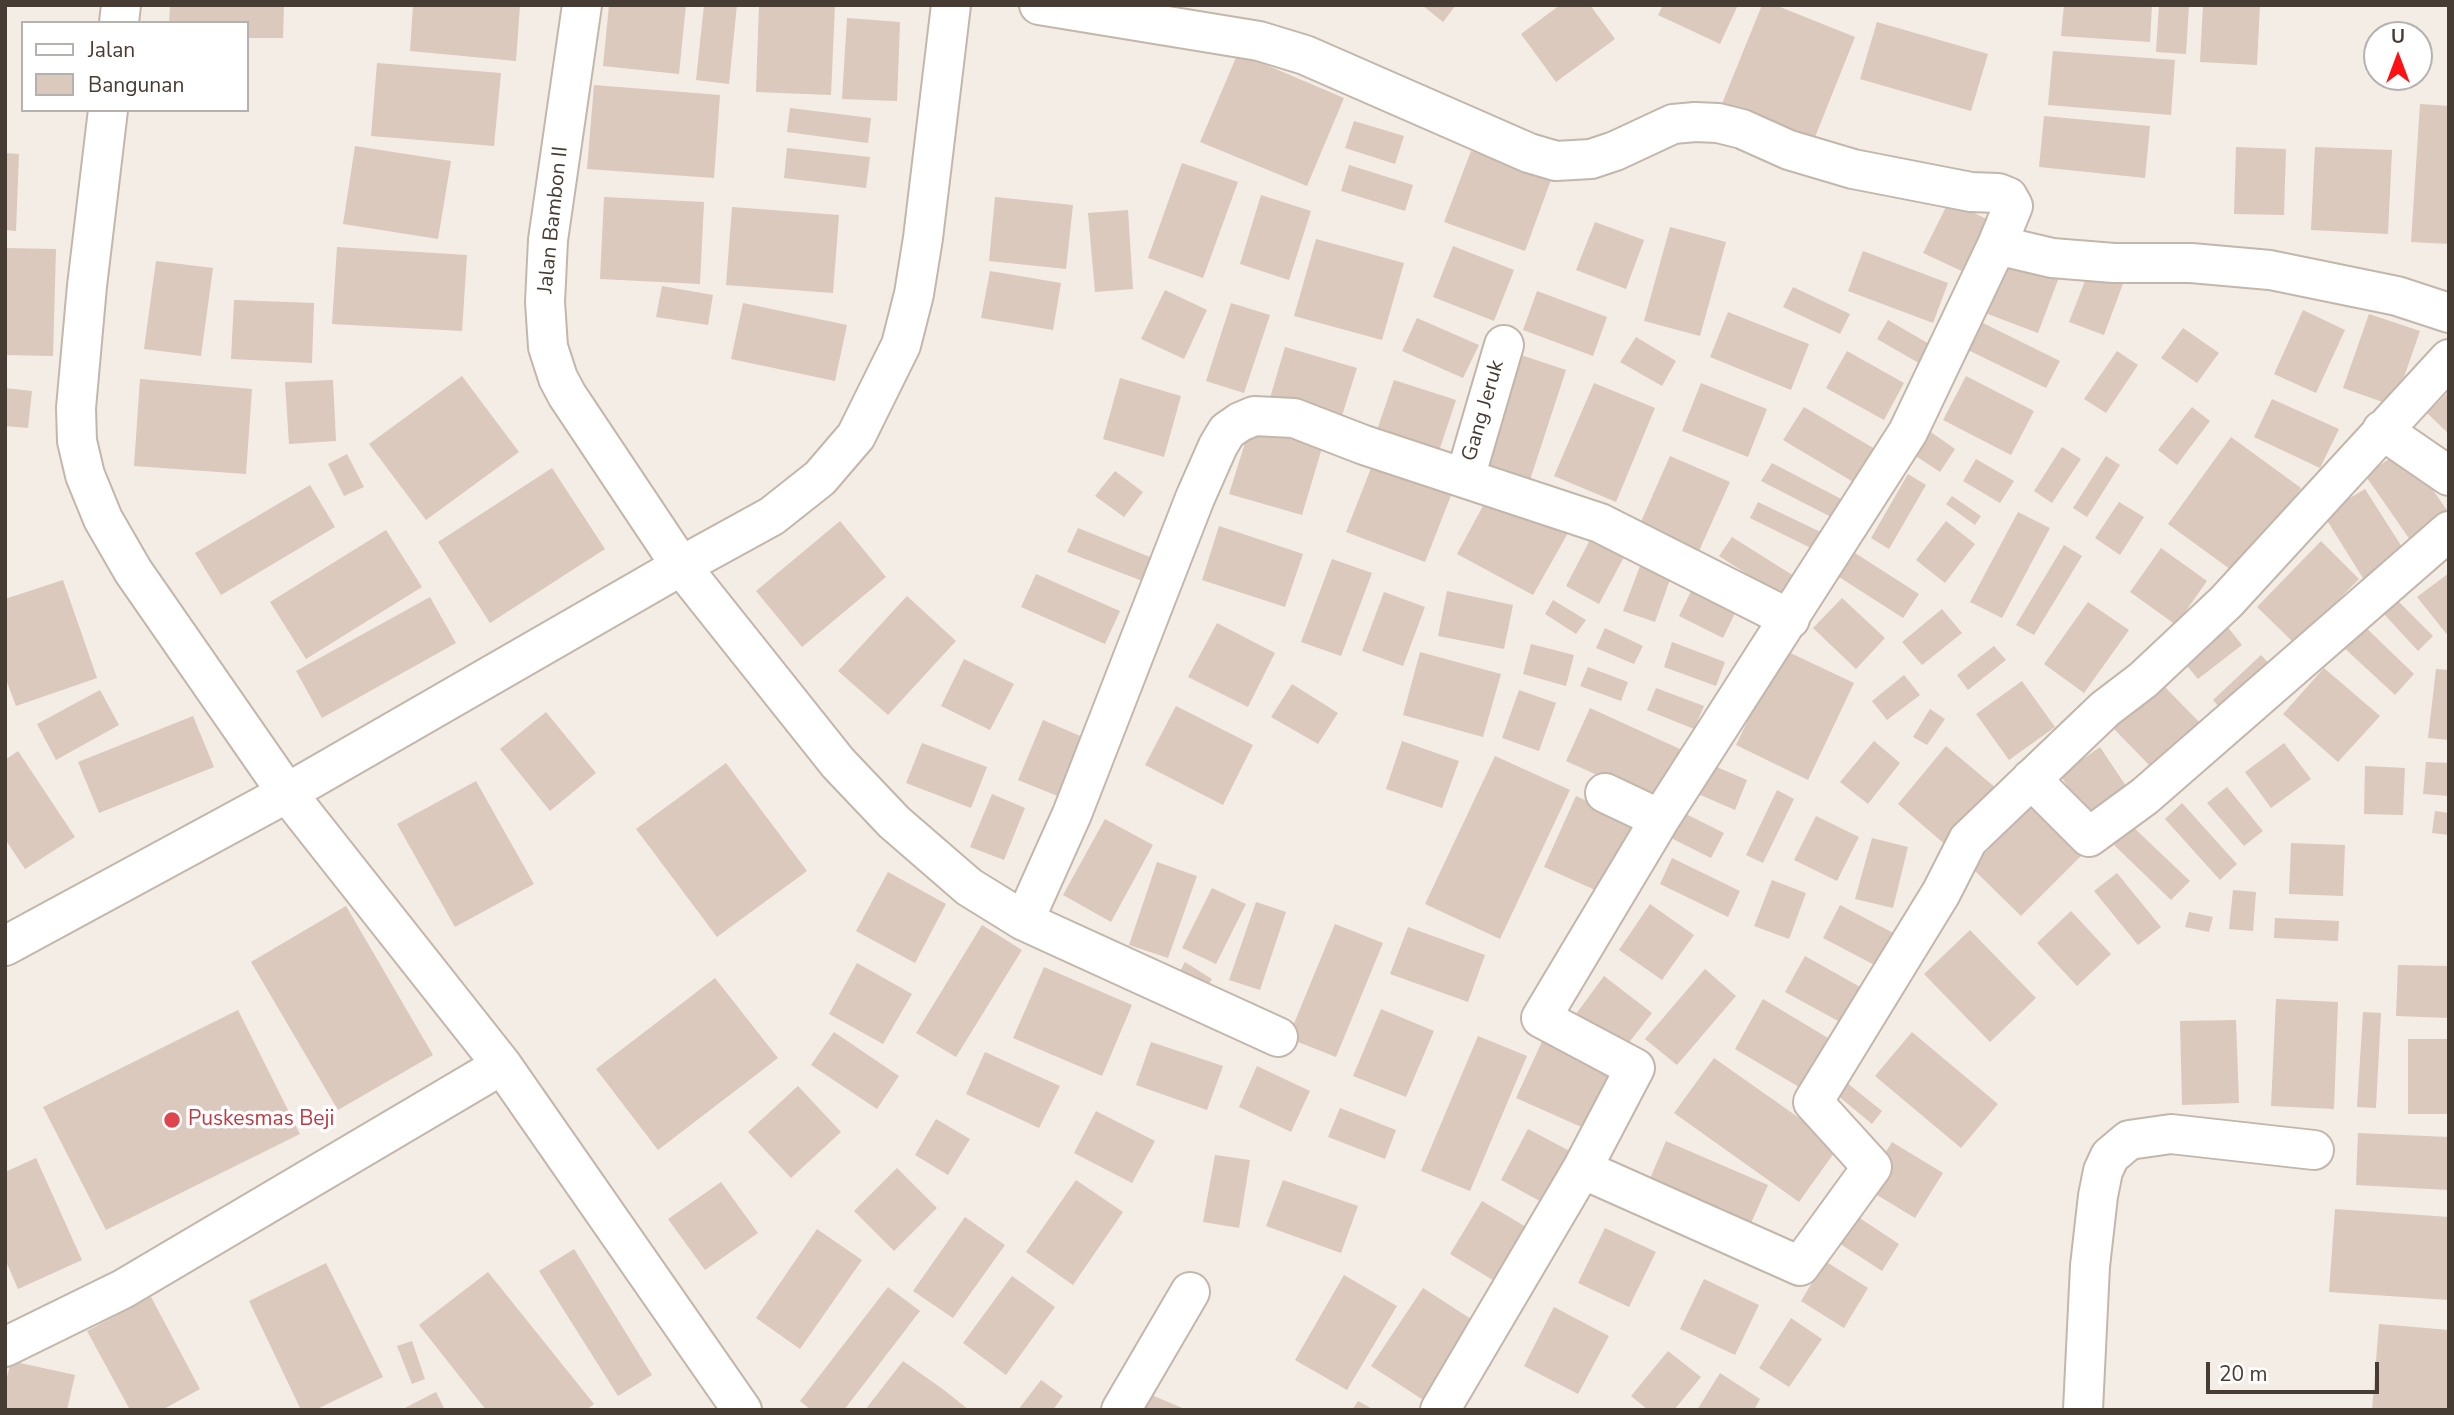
<!DOCTYPE html>
<html>
<head>
<meta charset="utf-8">
<style>
  body { margin:0 }
  #map { position:relative; width:2454px; height:1415px; overflow:hidden; background:#f4ede5; font-family:"Nunito Sans",sans-serif }
  canvas { display:block }
  .frame { position:absolute; inset:0; border:7px solid #473c34; pointer-events:none }
  .legend { position:absolute; left:21px; top:21px; width:228px; height:91px; box-sizing:border-box; background:#fff; border:2px solid #b5b1ae; margin:0; padding:9px 12px; list-style:none; font-size:21px; color:#473c34 }
  .legend li { display:flex; align-items:center; gap:14px; height:35px }
  .legend b { width:35px; border:2px solid #b5b1ae }
  .north { position:absolute; left:2363px; top:21px; width:70px; height:70px; box-sizing:border-box; background:#fff; border:2px solid #b5b1ae; border-radius:50%; rotate:0deg; font-size:19px; font-weight:700; line-height:28px; text-align:center; color:#473c34 }
  .north::after { content:''; display:block; margin:auto; width:24px; height:32px; background:#ff1113; clip-path:polygon(50% 0,100% 100%,50% 72%,0 100%) }
  .scale { position:absolute; left:2206px; top:1362px; width:173px; height:32px; box-sizing:border-box; border:4px solid #473c34; border-top:0; padding-left:9px; font-size:21px; line-height:24px; white-space:nowrap; color:#473c34; -webkit-text-stroke:5px #fff; paint-order:stroke }
</style>
</head>
<body>
<div id="map">
<canvas width="2454" height="1415"></canvas>
<div class="frame"></div>
<ul class="legend">
<li><b style="height:9px;background:#fff"></b>Jalan</li>
<li><b style="height:19px;background:#dac9bc"></b>Bangunan</li>
</ul>
<div class="north">U</div>
<div class="scale">20 m</div>
</div>
<script>
const context = document.querySelector('canvas').getContext('2d');
context.lineJoin = 'round';
function fillPath(path, color) { context.fillStyle = color; context.fill(path, 'evenodd'); }
const poly = rows => new Path2D(rows.map(r => 'M' + r).join(''));
function strokePath(path, color, width, dash) { context.strokeStyle = color; context.lineWidth = width; context.lineCap = dash ? 'butt' : 'round'; context.setLineDash(dash || []); context.stroke(path); }
function write(font, color, halo, rows, align = 'center') {
  context.font = font + ' "Nunito Sans",sans-serif'; context.lineWidth = 7; context.setLineDash([]); context.textBaseline = 'middle'; context.strokeStyle = halo; context.fillStyle = color; for (const [text, x, y, turn = 0] of rows) {
    context.save(); context.translate(x, y); context.rotate((+turn || 0) * Math.PI / 180); context.textAlign = isNaN(turn) ? turn : align; if (halo) context.strokeText(text, 0, 0); context.fillText(text, 0, 0); context.restore();
  }
}
fillPath(poly([
  [170,5,284,5,283,38,247,38,247,23,169,23],
  [413,5,520,5,516,61,410,51],
  [609,5,686,5,679,74,603,66],
  [704,5,737,5,729,84,696,80],
  [759,5,835,5,831,95,756,92],
  [1422,5,1456,5,1443,22],
  [1560,5,1590,5,1615,39,1556,82,1521,34],
  [1663,5,1738,5,1720,44,1658,15],
  [1762,5,1775,5,1855,37,1811,147,1719,111],
  [2064,5,2152,5,2150,42,2061,36],
  [2159,5,2189,5,2186,54,2156,52],
  [2203,5,2260,5,2257,65,2200,62],
  [847,18,900,22,897,101,842,99],
  [1877,22,1988,54,1971,111,1860,79],
  [2053,51,2175,60,2171,115,2048,105],
  [1238,53,1344,98,1307,186,1200,142],
  [377,63,501,73,494,146,371,136],
  [594,85,720,95,714,178,587,169],
  [2420,104,2449,106,2449,244,2411,242],
  [790,108,871,118,868,143,787,132],
  [2044,116,2150,126,2145,178,2039,167],
  [1354,121,1404,136,1395,164,1345,148],
  [355,146,451,161,438,239,343,224],
  [2236,147,2286,149,2284,215,2234,214],
  [2315,147,2392,150,2388,234,2311,230],
  [787,148,870,157,866,188,784,178],
  [1471,151,1551,180,1525,251,1444,222],
  [5,153,19,154,16,231,5,230],
  [1182,163,1238,182,1203,278,1148,258],
  [1349,165,1413,185,1405,211,1341,191],
  [1261,195,1311,211,1289,280,1240,264],
  [604,197,704,202,700,284,600,279],
  [995,197,1073,205,1066,269,989,261],
  [1949,201,1993,222,1968,274,1923,253],
  [732,207,839,215,833,293,726,285],
  [1128,210,1133,289,1095,292,1088,213],
  [1595,222,1644,240,1626,289,1576,270],
  [1670,227,1726,242,1700,336,1644,321],
  [1316,239,1404,263,1382,340,1294,316],
  [1453,246,1514,270,1494,321,1433,297],
  [337,247,467,255,462,331,332,324],
  [5,248,56,249,53,356,5,355],
  [2004,250,2061,272,2038,333,1980,311],
  [1863,251,1948,283,1933,323,1848,291],
  [156,261,213,268,201,356,144,349],
  [2090,268,2124,281,2104,335,2069,322],
  [990,271,1061,283,1053,330,981,318],
  [662,286,713,295,708,325,656,317],
  [1793,287,1850,314,1840,334,1783,307],
  [1165,290,1207,310,1184,359,1141,339],
  [1537,291,1607,317,1593,356,1523,330],
  [234,300,314,303,312,363,231,359],
  [743,303,847,325,835,381,731,359],
  [1231,303,1270,315,1244,393,1206,381],
  [2303,310,2345,330,2316,393,2274,374],
  [1728,312,1809,344,1791,390,1710,357],
  [2369,314,2420,331,2394,406,2343,388],
  [1417,318,1479,345,1463,378,1402,351],
  [1888,320,1936,348,1924,366,1877,339],
  [1981,322,2060,361,2046,388,1968,350],
  [2183,328,2219,353,2197,383,2161,358],
  [1636,337,1676,361,1662,386,1620,362],
  [1285,347,1357,368,1341,419,1270,398],
  [1847,351,1904,383,1884,420,1826,388],
  [2117,351,2138,365,2106,413,2084,399],
  [1518,354,1566,370,1530,480,1482,465],
  [462,376,519,452,426,520,369,444],
  [1966,376,2034,411,2011,455,1943,420],
  [1120,378,1181,396,1164,457,1103,439],
  [140,379,252,389,246,474,134,466],
  [333,380,336,441,289,444,285,382],
  [1394,380,1456,400,1434,466,1372,445],
  [1594,383,1655,408,1616,502,1554,476],
  [1701,383,1767,409,1748,457,1682,431],
  [5,388,32,391,28,428,5,426],
  [2449,391,2449,434,2427,413],
  [2272,399,2339,429,2320,468,2254,437],
  [1804,407,1880,452,1860,486,1783,440],
  [2192,407,2210,421,2177,465,2158,450],
  [1918,423,1955,449,1940,472,1902,447],
  [1250,427,1322,448,1302,515,1229,494],
  [2231,437,2301,488,2238,575,2168,524],
  [2062,447,2081,459,2052,503,2034,491],
  [2404,449,2449,513,2415,547,2365,475],
  [347,454,364,487,344,496,328,464],
  [1670,456,1730,482,1699,551,1640,524],
  [2106,456,2120,465,2087,517,2073,508],
  [1976,459,2014,481,2000,503,1963,481],
  [1373,463,1452,493,1425,562,1346,532],
  [1772,463,1847,502,1837,520,1761,481],
  [552,468,605,549,490,623,438,542],
  [1115,471,1143,492,1124,517,1095,496],
  [1908,474,1926,485,1889,549,1871,538],
  [310,485,335,527,221,595,195,553],
  [2365,489,2409,558,2366,583,2323,514],
  [1491,491,1568,533,1533,595,1457,554],
  [1952,496,1981,516,1975,525,1946,504],
  [1758,502,1831,537,1823,554,1750,518],
  [2119,502,2144,517,2120,555,2095,538],
  [2018,512,2050,528,2002,618,1970,602],
  [840,521,886,577,802,647,756,591],
  [1946,521,1975,544,1945,583,1916,560],
  [1219,526,1303,554,1285,607,1202,580],
  [1078,528,1155,559,1145,582,1067,552],
  [386,530,422,587,306,659,270,602],
  [1732,537,1805,583,1792,603,1719,556],
  [1591,538,1624,557,1599,604,1566,586],
  [2321,541,2359,579,2295,644,2257,607],
  [2064,545,2082,556,2034,635,2016,625],
  [2161,548,2207,581,2176,625,2130,592],
  [1855,553,1919,594,1903,618,1839,577],
  [1643,558,1674,568,1655,622,1623,611],
  [1332,559,1372,573,1341,656,1301,642],
  [2449,573,2449,637,2417,597],
  [1036,574,1120,611,1105,644,1021,607],
  [63,580,97,678,16,706,5,677,5,599],
  [1695,583,1739,605,1723,638,1679,616],
  [1447,591,1513,605,1504,649,1438,636],
  [1384,592,1425,607,1403,666,1362,651],
  [907,596,956,641,888,715,838,671],
  [430,597,456,643,322,718,296,671],
  [1842,598,1885,638,1856,669,1813,628],
  [1553,600,1586,620,1576,634,1545,614],
  [2397,600,2433,636,2418,651,2383,613],
  [2088,602,2129,630,2084,693,2044,664],
  [1942,609,1962,633,1922,665,1902,642],
  [2222,620,2242,645,2198,679,2177,654],
  [1217,623,1275,653,1248,707,1188,677],
  [2361,623,2414,674,2395,695,2340,644],
  [1605,628,1643,646,1634,664,1596,648],
  [1672,642,1725,662,1716,686,1664,667],
  [1531,644,1574,655,1566,686,1523,674],
  [1994,646,2006,660,1968,690,1957,675],
  [1782,649,1854,683,1808,780,1736,745],
  [1420,652,1501,674,1483,737,1403,715],
  [2261,655,2276,671,2228,717,2213,700],
  [964,659,1014,684,990,730,941,706],
  [1588,667,1628,682,1621,701,1580,686],
  [2324,668,2380,716,2338,762,2283,714],
  [2436,669,2449,670,2449,740,2428,738],
  [1904,675,1920,695,1887,720,1872,701],
  [2022,681,2055,727,2009,760,1976,714],
  [1292,684,1338,713,1318,744,1271,717],
  [2162,684,2200,723,2152,768,2114,729],
  [1656,688,1704,706,1694,729,1647,710],
  [100,690,119,725,56,760,37,724],
  [1519,690,1556,703,1539,751,1502,738],
  [1176,706,1253,745,1223,805,1145,765],
  [1590,708,1680,749,1655,801,1566,761],
  [1930,709,1945,719,1927,745,1913,737],
  [546,712,596,773,550,811,500,749],
  [193,716,214,767,99,813,78,762],
  [1043,720,1085,738,1060,797,1018,780],
  [1402,741,1459,761,1442,808,1386,789],
  [1874,741,1900,763,1868,804,1840,782],
  [922,743,987,767,971,808,906,783],
  [2284,743,2311,779,2271,808,2245,772],
  [1946,746,1997,789,1948,847,1898,804],
  [2100,747,2132,795,2092,823,2060,775],
  [18,751,75,837,25,869,5,839,5,760],
  [1495,756,1570,790,1500,939,1425,904],
  [1703,761,1747,780,1735,810,1689,790],
  [2426,762,2449,763,2449,796,2423,794],
  [726,763,807,871,717,937,636,829],
  [2365,766,2405,768,2403,815,2364,814],
  [476,781,534,884,455,927,397,824],
  [2227,787,2263,831,2244,846,2207,803],
  [1777,790,1794,799,1763,863,1746,855],
  [992,794,1025,808,1004,860,970,847],
  [1576,796,1637,823,1604,894,1544,867],
  [2182,803,2237,864,2220,880,2165,819],
  [2034,804,2084,853,2021,916,1971,867],
  [1678,810,1724,833,1711,858,1665,835],
  [2435,811,2449,813,2449,835,2432,833],
  [1816,816,1859,837,1837,881,1794,860],
  [1105,819,1153,845,1111,922,1063,895],
  [2132,826,2190,881,2171,900,2114,845],
  [1872,838,1908,847,1893,908,1855,899],
  [2291,843,2345,845,2343,896,2289,894],
  [1672,858,1740,891,1728,917,1660,884],
  [1157,862,1197,876,1168,958,1129,945],
  [888,872,946,904,915,963,856,931],
  [2117,873,2161,927,2138,945,2094,891],
  [1772,880,1806,893,1789,939,1754,926],
  [1212,888,1246,904,1216,964,1182,948],
  [2233,890,2256,892,2253,931,2229,929],
  [1256,902,1286,912,1260,990,1229,980],
  [1650,904,1694,935,1662,980,1619,950],
  [1840,905,1901,937,1884,970,1823,938],
  [346,906,433,1055,338,1110,251,962],
  [2071,911,2111,954,2077,986,2037,943],
  [2189,912,2213,917,2209,932,2185,927],
  [2275,918,2339,921,2338,941,2274,938],
  [1335,924,1383,943,1336,1057,1288,1038],
  [982,925,1022,950,956,1057,916,1033],
  [1408,927,1485,955,1468,1002,1390,974],
  [1970,930,2036,998,1990,1042,1924,974],
  [1805,956,1869,992,1849,1027,1785,992],
  [1185,962,1212,979,1205,990,1179,973],
  [857,963,912,994,883,1044,829,1014],
  [2398,965,2449,966,2449,1018,2396,1016],
  [1044,967,1132,1005,1102,1076,1013,1038],
  [1705,969,1736,996,1677,1065,1645,1039],
  [1604,976,1652,1013,1620,1054,1573,1018],
  [715,978,778,1058,658,1150,596,1069],
  [1763,999,1833,1041,1804,1090,1735,1049],
  [2276,999,2338,1002,2334,1109,2271,1106],
  [1381,1009,1434,1031,1406,1097,1353,1076],
  [238,1010,300,1134,106,1230,43,1107],
  [2363,1012,2381,1013,2376,1108,2357,1107],
  [2236,1020,2239,1103,2182,1105,2180,1021],
  [834,1032,899,1076,877,1109,811,1065],
  [1912,1032,1998,1104,1961,1148,1875,1076],
  [1545,1035,1626,1070,1597,1134,1516,1098],
  [1478,1036,1527,1056,1470,1191,1421,1171],
  [2408,1039,2449,1039,2449,1114,2408,1114],
  [1151,1042,1223,1066,1207,1110,1136,1085],
  [985,1052,1060,1086,1039,1128,966,1094],
  [1714,1058,1839,1146,1799,1202,1674,1113],
  [1257,1066,1310,1091,1291,1132,1239,1107],
  [1841,1078,1882,1111,1872,1124,1831,1090],
  [798,1086,841,1132,791,1178,748,1132],
  [1340,1108,1396,1130,1385,1159,1328,1137],
  [1096,1111,1155,1141,1132,1183,1074,1153],
  [936,1119,970,1139,948,1175,915,1155],
  [1528,1129,1579,1156,1551,1207,1501,1180],
  [2358,1133,2449,1137,2449,1190,2356,1185],
  [1666,1141,1768,1185,1747,1232,1646,1188],
  [1892,1142,1943,1173,1915,1218,1864,1187],
  [1215,1155,1250,1160,1239,1228,1203,1222],
  [36,1158,82,1260,18,1289,5,1259,5,1172],
  [897,1168,937,1208,894,1251,854,1211],
  [1076,1180,1123,1212,1073,1285,1026,1252],
  [1283,1180,1358,1206,1341,1253,1266,1226],
  [721,1182,758,1233,705,1270,668,1219],
  [1482,1201,1528,1228,1496,1282,1450,1254],
  [2335,1209,2449,1217,2449,1300,2329,1292],
  [1849,1211,1899,1244,1882,1271,1831,1238],
  [965,1217,1005,1245,953,1318,913,1291],
  [1605,1228,1656,1252,1629,1307,1578,1283],
  [817,1229,862,1260,800,1349,756,1318],
  [574,1249,652,1375,618,1396,539,1271],
  [1825,1261,1868,1288,1844,1328,1801,1301],
  [326,1263,383,1377,315,1410,301,1410,249,1301],
  [488,1272,594,1404,586,1410,486,1410,419,1325],
  [1344,1275,1397,1306,1347,1390,1295,1360],
  [1012,1276,1055,1307,1006,1375,963,1343],
  [1704,1279,1759,1305,1735,1355,1680,1329],
  [888,1287,920,1311,844,1410,811,1410,800,1401],
  [1423,1288,1485,1328,1434,1407,1371,1366],
  [151,1297,200,1389,162,1410,130,1410,87,1331],
  [1554,1307,1609,1336,1578,1394,1524,1366],
  [1791,1318,1822,1339,1789,1387,1759,1368],
  [2379,1324,2449,1330,2449,1410,2372,1410],
  [412,1341,425,1379,412,1384,397,1346],
  [1668,1351,1701,1377,1674,1410,1648,1410,1631,1396],
  [11,1361,75,1375,67,1410,5,1410,5,1385],
  [903,1361,944,1390,969,1410,865,1410],
  [1720,1373,1760,1399,1754,1410,1697,1410],
  [1041,1380,1063,1396,1053,1410,1018,1410],
  [436,1392,445,1410,401,1410],
  [1149,1394,1187,1410,1142,1410],
  [1358,1401,1374,1410,1352,1410]
]), '#dac9bc');
const minor = poly([
  [582,5,548,240,545,302,548,347,558,378,567,395,681,566,838,763,894,822,969,887,1024,921,1278,1037],
  [1039,5,1259,41,1305,55,1529,153,1556,161,1591,159,1615,151,1673,124,1695,122,1718,123,1742,129,1789,150,1853,169,1971,192,1998,193,2008,197,2013,206,1997,245,1908,432,1660,819,1541,1018,1635,1068,1582,1169,1440,1410],
  [119,23,121,5],
  [108,110,87,286,76,408,77,441,85,475,103,519,133,571,287,793,502,1065,742,1410],
  [1997,245,2052,258,2114,263,2191,263,2270,270,2397,296,2449,313],
  [2382,430,2449,476],
  [1465,478,1504,345],
  [2031,779,2089,837,2145,796,2449,531],
  [1605,793,1660,819],
  [1024,921,1072,814,1195,498,1218,446,1227,431,1240,422,1254,416,1294,418,1364,445,1600,523,1790,619],
  [5,946,287,793,681,566,772,516,820,478,856,436,901,345,914,294,923,238,951,5],
  [1582,1169,1800,1266,1872,1167,1813,1102,1941,893,1968,840,2105,709,2143,680,2226,602,2449,359],
  [5,1347,123,1289,502,1065],
  [1121,1410,1190,1292],
  [2083,1410,2090,1266,2098,1196,2103,1171,2110,1156,2129,1140,2171,1134,2314,1150]
]);
strokePath(minor, '#c3b6aa', 42);
strokePath(minor, '#fff', 38);
for (const [x, y, r, color] of [
  [172,1120,9,"#e0444e"]
]) { const dot = new Path2D(); dot.arc(x, y, r, 0, 2 * Math.PI); context.fillStyle = color; context.fill(dot); strokePath(dot, '#fff', 2.5); }
write('21px', '#473c34', '#fff', [
  ["Jalan Bambon II",554,220,-84],
  ["Gang Jeruk",1484,411,-74]
]);
write('21px', '#be3a42', '#fff', [
  ["Puskesmas Beji",188,1120]
], 'left');
</script>
</body>
</html>
